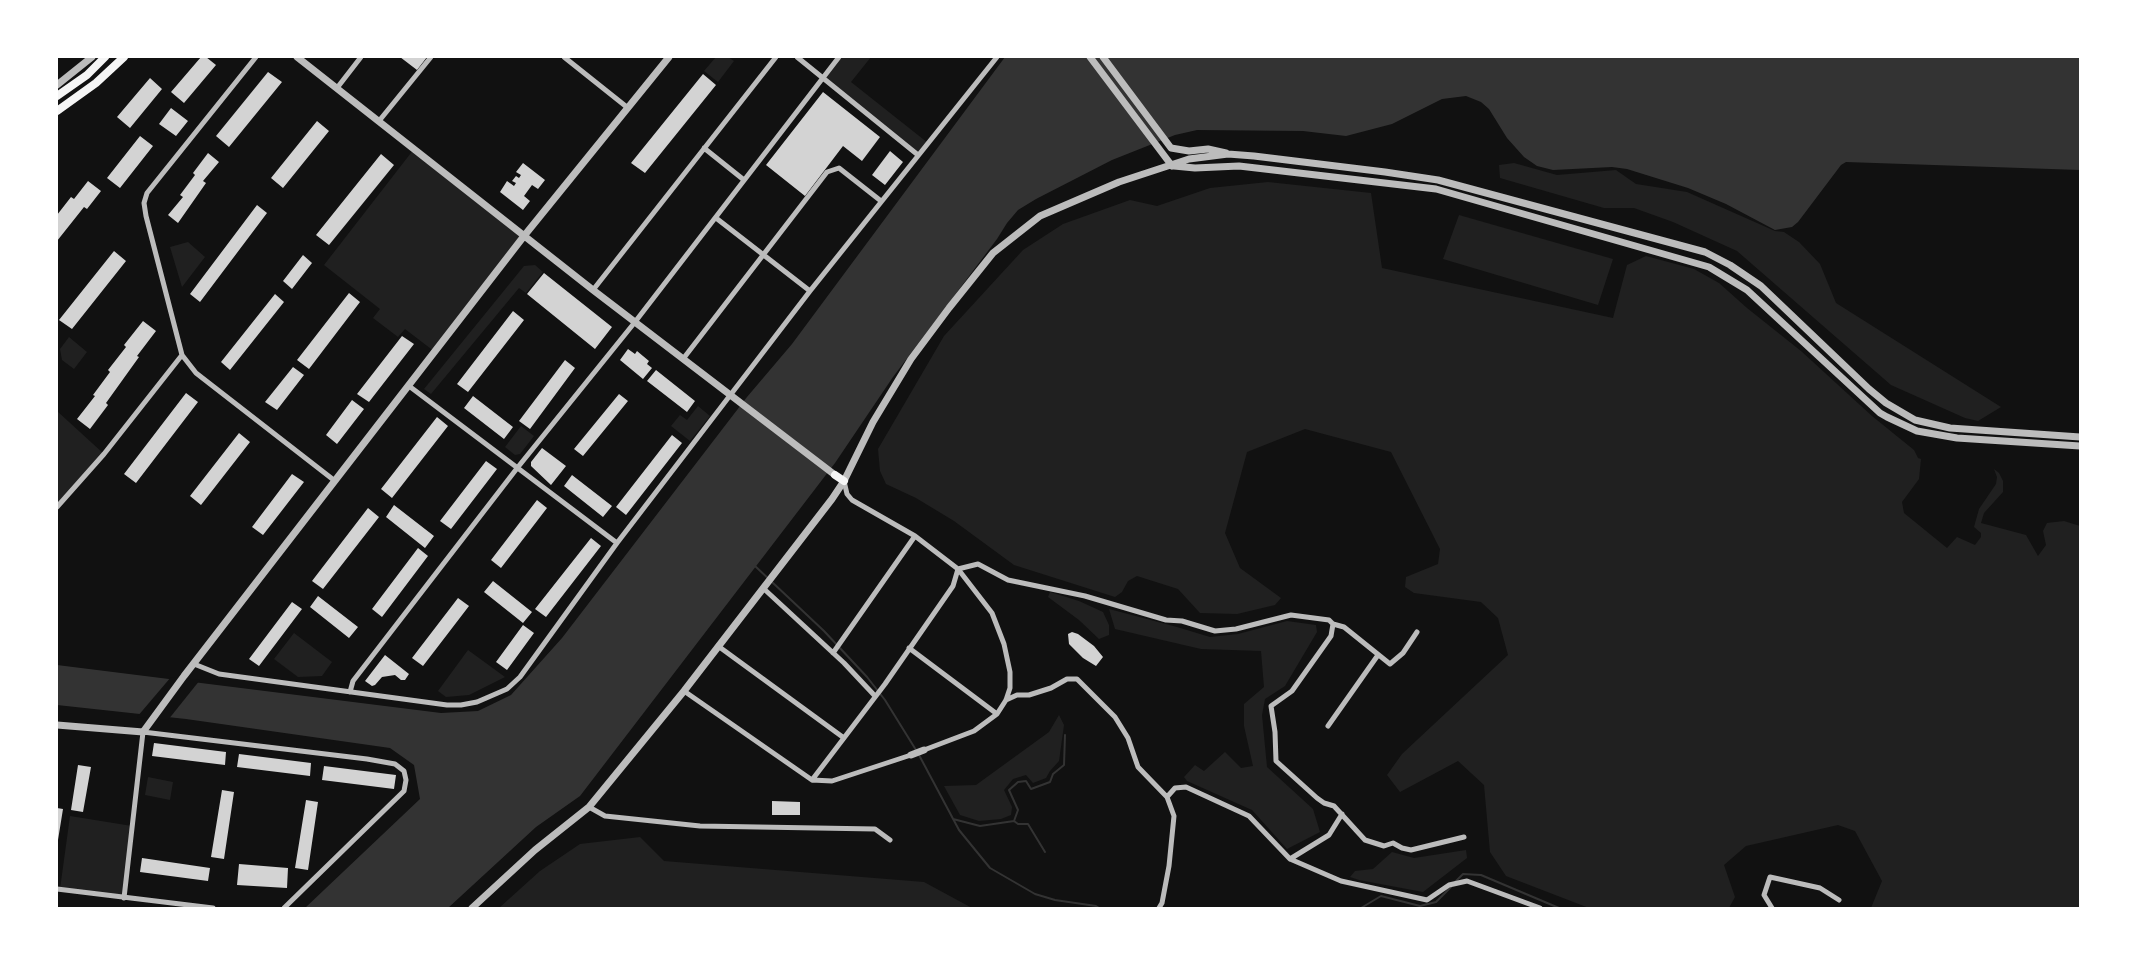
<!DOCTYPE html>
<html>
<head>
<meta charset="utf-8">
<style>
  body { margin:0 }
  #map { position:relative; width:2137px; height:965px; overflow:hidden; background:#111; font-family:Inter,sans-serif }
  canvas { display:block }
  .frame { position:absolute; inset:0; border:58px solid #fff; pointer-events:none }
</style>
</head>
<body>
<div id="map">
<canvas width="2137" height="965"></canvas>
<div class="frame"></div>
</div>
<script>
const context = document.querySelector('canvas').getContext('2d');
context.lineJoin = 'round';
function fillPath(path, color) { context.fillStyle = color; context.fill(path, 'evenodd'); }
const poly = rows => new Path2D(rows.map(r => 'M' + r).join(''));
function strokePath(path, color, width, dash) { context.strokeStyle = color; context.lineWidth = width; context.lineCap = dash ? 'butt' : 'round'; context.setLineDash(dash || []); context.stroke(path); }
fillPath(poly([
  [716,57,728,57,734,61,718,82,704,71],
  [839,57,871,57,851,82,928,143,918,155,823,78],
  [414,149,524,236,435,352,405,329,398,337,373,318,380,309,324,265],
  [1514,163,1557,175,1616,170,1636,184,1687,192,1775,231,1784,232,1799,242,1820,264,1836,303,2001,407,1978,421,1965,418,1891,385,1737,251,1673,222,1634,208,1604,208,1500,178,1499,165],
  [1268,182,1371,193,1382,268,1613,318,1627,265,1646,256,1694,269,1719,283,1747,308,1801,351,1872,416,1914,450,1918,458,1921,459,1919,479,1902,502,1904,513,1947,548,1957,537,1975,545,1981,537,1981,533,1974,527,1979,509,1996,484,1997,477,1994,469,1999,473,2003,481,2003,492,1984,513,1981,523,2026,535,2038,556,2046,545,2043,531,2047,523,2064,521,2080,526,2080,908,1871,908,1882,881,1855,831,1838,825,1746,846,1724,865,1735,897,1729,908,1589,908,1506,876,1490,852,1484,785,1458,761,1400,792,1387,775,1402,754,1508,655,1498,618,1481,602,1414,593,1405,587,1406,577,1438,564,1440,549,1391,452,1305,429,1247,452,1225,533,1240,568,1281,598,1275,605,1237,614,1200,613,1178,589,1137,576,1128,581,1122,592,1115,597,1014,565,954,521,916,498,886,484,880,471,878,449,944,336,1023,250,1063,224,1130,200,1157,206,1210,188],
  [1459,215,1613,259,1598,305,1443,259],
  [188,242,205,257,182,287,170,247],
  [535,265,543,272,526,293,519,288,431,394,424,389,524,266],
  [69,337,87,352,74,369,62,360,60,349],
  [698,406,710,416,690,441,671,426,680,415,687,420],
  [57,411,104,454,57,507],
  [521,426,534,436,520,454,515,455,505,447],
  [1050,592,1079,601,1103,612,1109,625,1109,635,1099,639,1079,620,1048,597],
  [1109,609,1177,627,1210,637,1238,634,1287,621,1316,625,1317,632,1285,686,1265,699,1262,715,1267,767,1313,809,1320,832,1287,849,1252,810,1187,781,1184,777,1195,765,1204,771,1225,752,1241,768,1253,766,1244,726,1244,704,1264,687,1261,651,1201,649,1115,629],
  [294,633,332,662,322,676,298,677,274,659],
  [468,650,505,677,469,695,446,697,438,691],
  [1059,715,1064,725,1059,761,1050,771,1046,778,1033,783,1026,775,1013,779,1004,790,1012,807,1011,815,1001,819,979,821,960,815,944,786,976,785,1049,732],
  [148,777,173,782,170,800,145,795],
  [70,816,132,826,124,898,60,889],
  [640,837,664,861,924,882,972,908,499,908,540,871,580,844],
  [1466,850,1467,858,1423,892,1359,880,1350,877,1355,871,1373,869,1392,852,1414,858]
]), '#202020');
fillPath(poly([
  [1005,57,2080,57,2080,170,1846,162,1841,165,1798,222,1792,227,1775,230,1726,204,1688,188,1627,169,1612,167,1553,170,1537,166,1524,157,1507,138,1489,109,1481,102,1466,96,1442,99,1392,124,1346,136,1303,131,1197,130,1175,135,1112,160,1036,199,1018,210,1007,223,997,239,893,377,835,463,580,796,536,827,448,908,305,908,420,799,414,765,390,748,186,719,57,705,57,665,441,713,478,711,511,695,562,638,747,397,792,344]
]), '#333');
fillPath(poly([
  [171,677,200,680,168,720,137,717]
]), '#111');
strokePath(poly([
  [755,566,824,631,867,677,885,700,916,750],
  [919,755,959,830,990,868,1035,894,1055,900,1096,906,1099,908],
  [953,819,980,826,1014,821,1018,810,1009,790,1018,782,1026,781,1031,789,1050,782,1053,774,1064,765,1065,735],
  [1014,821,1018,824,1028,824,1045,852],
  [1455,882,1463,874,1481,875,1559,908],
  [1361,908,1381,896,1420,906,1436,902,1451,887]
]), '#333', 2);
fillPath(poly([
  [201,57,206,57,216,65,184,103,171,92],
  [400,57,427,57,417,70],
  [268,72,282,82,229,147,216,136],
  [703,74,716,85,645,173,631,163],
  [150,78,162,89,130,128,117,117],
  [823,92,880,137,862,161,843,146,805,196,766,165],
  [171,108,188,121,176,136,159,124],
  [317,121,329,131,283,188,271,178],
  [140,136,153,146,120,188,107,178],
  [890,151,903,162,885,185,872,175],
  [208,153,219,162,203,181,206,183,178,223,168,215,183,197,180,195,195,175,193,173],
  [381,154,394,165,329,245,316,235],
  [523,163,545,180,538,189,532,185,524,196,530,201,523,210,500,192,507,181,514,186,516,183,512,181,516,176,519,178,521,175,516,172],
  [88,181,101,191,87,209,84,207,57,241,57,215,71,197,74,199],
  [257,205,267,213,200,302,190,294],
  [114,251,126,261,72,329,59,320],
  [303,255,312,263,292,289,283,281],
  [544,273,612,327,595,349,527,294],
  [349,293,360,302,309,369,297,360],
  [275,294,284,302,230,370,221,362],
  [513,311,524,320,468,392,457,384],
  [143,321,156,331,137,356,139,357,106,403,108,405,90,429,77,419,95,396,93,395,110,372,108,370,126,347,124,345],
  [402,336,414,344,369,402,357,394],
  [628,349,635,354,637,351,649,361,647,364,652,368,643,379,620,360],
  [565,360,575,368,530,429,519,421],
  [293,367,304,375,277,410,265,402],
  [656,370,695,401,687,412,647,381],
  [186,393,198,402,136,483,124,474],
  [619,394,628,401,583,456,574,449],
  [473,396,513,427,504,439,464,408],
  [352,400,364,409,337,444,326,435],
  [437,417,448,426,392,498,381,489],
  [239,433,250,442,201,505,190,496],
  [672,435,682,443,626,515,616,507],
  [542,448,566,466,551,485,531,466,531,462],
  [486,461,497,469,451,529,440,521],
  [292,474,304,482,263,535,252,527],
  [572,475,612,506,603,517,564,486],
  [537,500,547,508,501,568,491,560],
  [394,505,434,536,425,548,386,517],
  [368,508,379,517,323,589,312,581],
  [591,538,601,546,546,617,535,609],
  [418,548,428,556,382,617,372,609],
  [493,581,532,612,523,623,484,592],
  [318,596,358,627,349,638,310,607],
  [458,598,469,606,423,666,412,658],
  [292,602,302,609,259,666,249,659],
  [523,625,534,633,507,670,496,662],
  [1072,632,1078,634,1094,646,1103,657,1096,666,1083,658,1069,644,1068,634],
  [385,655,409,674,405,680,401,680,395,675,382,677,375,685,372,686,365,681],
  [154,743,226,752,225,765,152,756],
  [239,754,311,763,310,776,237,767],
  [78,765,91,767,83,812,71,810],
  [324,766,396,775,394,789,322,780],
  [222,790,234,792,224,859,211,857],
  [306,800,318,802,308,870,295,868],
  [772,801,800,802,800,815,772,815],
  [57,808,63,809,58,840,57,840],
  [142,858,210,868,208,881,140,872],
  [239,864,288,868,287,888,237,885]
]), '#d3d3d3');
strokePath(poly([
  [564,57,628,108],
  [797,57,918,155],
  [337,88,361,57],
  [379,121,431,57],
  [704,148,744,180],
  [716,218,810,291],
  [593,290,776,57],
  [182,355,196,373,335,481],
  [683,359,827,172,839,168,881,201],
  [409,386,617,543],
  [844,481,847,494,852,500,915,536,958,569,992,613,1004,644,1010,672,1010,688,1006,700,997,714,974,731,924,750],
  [57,507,104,454,182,355,146,216,144,203,147,193,256,57],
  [763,588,844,663,875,696],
  [1333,624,1344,627,1390,664,1403,653,1417,632],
  [718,646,844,738],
  [909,648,997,714],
  [833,653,915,536],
  [194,664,219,674,447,705,461,705,477,702,507,689,520,677,617,543,810,291,997,57],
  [684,691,812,780,832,781,911,755],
  [350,692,353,681,518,467,635,322,839,57],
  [1006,700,1017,695,1029,695,1051,688,1067,679,1077,679,1115,717,1128,738,1138,767,1167,797,1175,788,1186,787,1249,816,1290,859,1341,881,1427,900,1449,885,1467,881,1540,908],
  [1328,726,1378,655],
  [812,780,885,684,953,586,958,569,978,564,1008,580,1085,596,1166,620,1182,621,1215,631,1236,629,1291,615,1329,620,1333,624,1331,636,1292,691,1271,706,1275,732,1276,761,1317,798,1324,803,1334,806,1365,840,1384,846,1393,843,1402,848,1411,850,1464,837],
  [589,807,605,816,700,826,875,829,890,840],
  [1290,859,1329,835,1342,814],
  [57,889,213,908],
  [124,898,143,732,367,759,395,764,404,771,406,780,404,791,284,908],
  [1159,908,1162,903,1169,866,1174,816,1167,797],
  [1772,908,1764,895,1770,877,1820,888,1839,900]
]), '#bcbcbc', 5);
strokePath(poly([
  [297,57,593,290,835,475],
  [1090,57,1172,166],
  [1103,57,1171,148,1189,151,1208,149,1226,153],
  [57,85,92,57],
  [1174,166,1195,168,1239,166,1436,189,1709,267,1747,290,1880,413,1887,417,1917,431,1957,438,2080,446],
  [57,725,143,732,184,676,524,236,669,57],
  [911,755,924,750],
  [472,908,535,850,589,807,684,691,832,499,844,481,873,422,911,359,949,308,993,253,1040,216,1119,182,1189,159,1228,154,1254,156,1385,172,1438,180,1705,252,1730,265,1761,286,1869,389,1886,403,1915,420,1950,428,2080,437]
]), '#bcbcbc', 7);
strokePath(poly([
  [835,475,844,481]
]), '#f5f5f5', 8);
strokePath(poly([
  [57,96,87,75,105,57],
  [57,111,96,83,124,57]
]), '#f5f5f5', 8);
</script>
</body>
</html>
